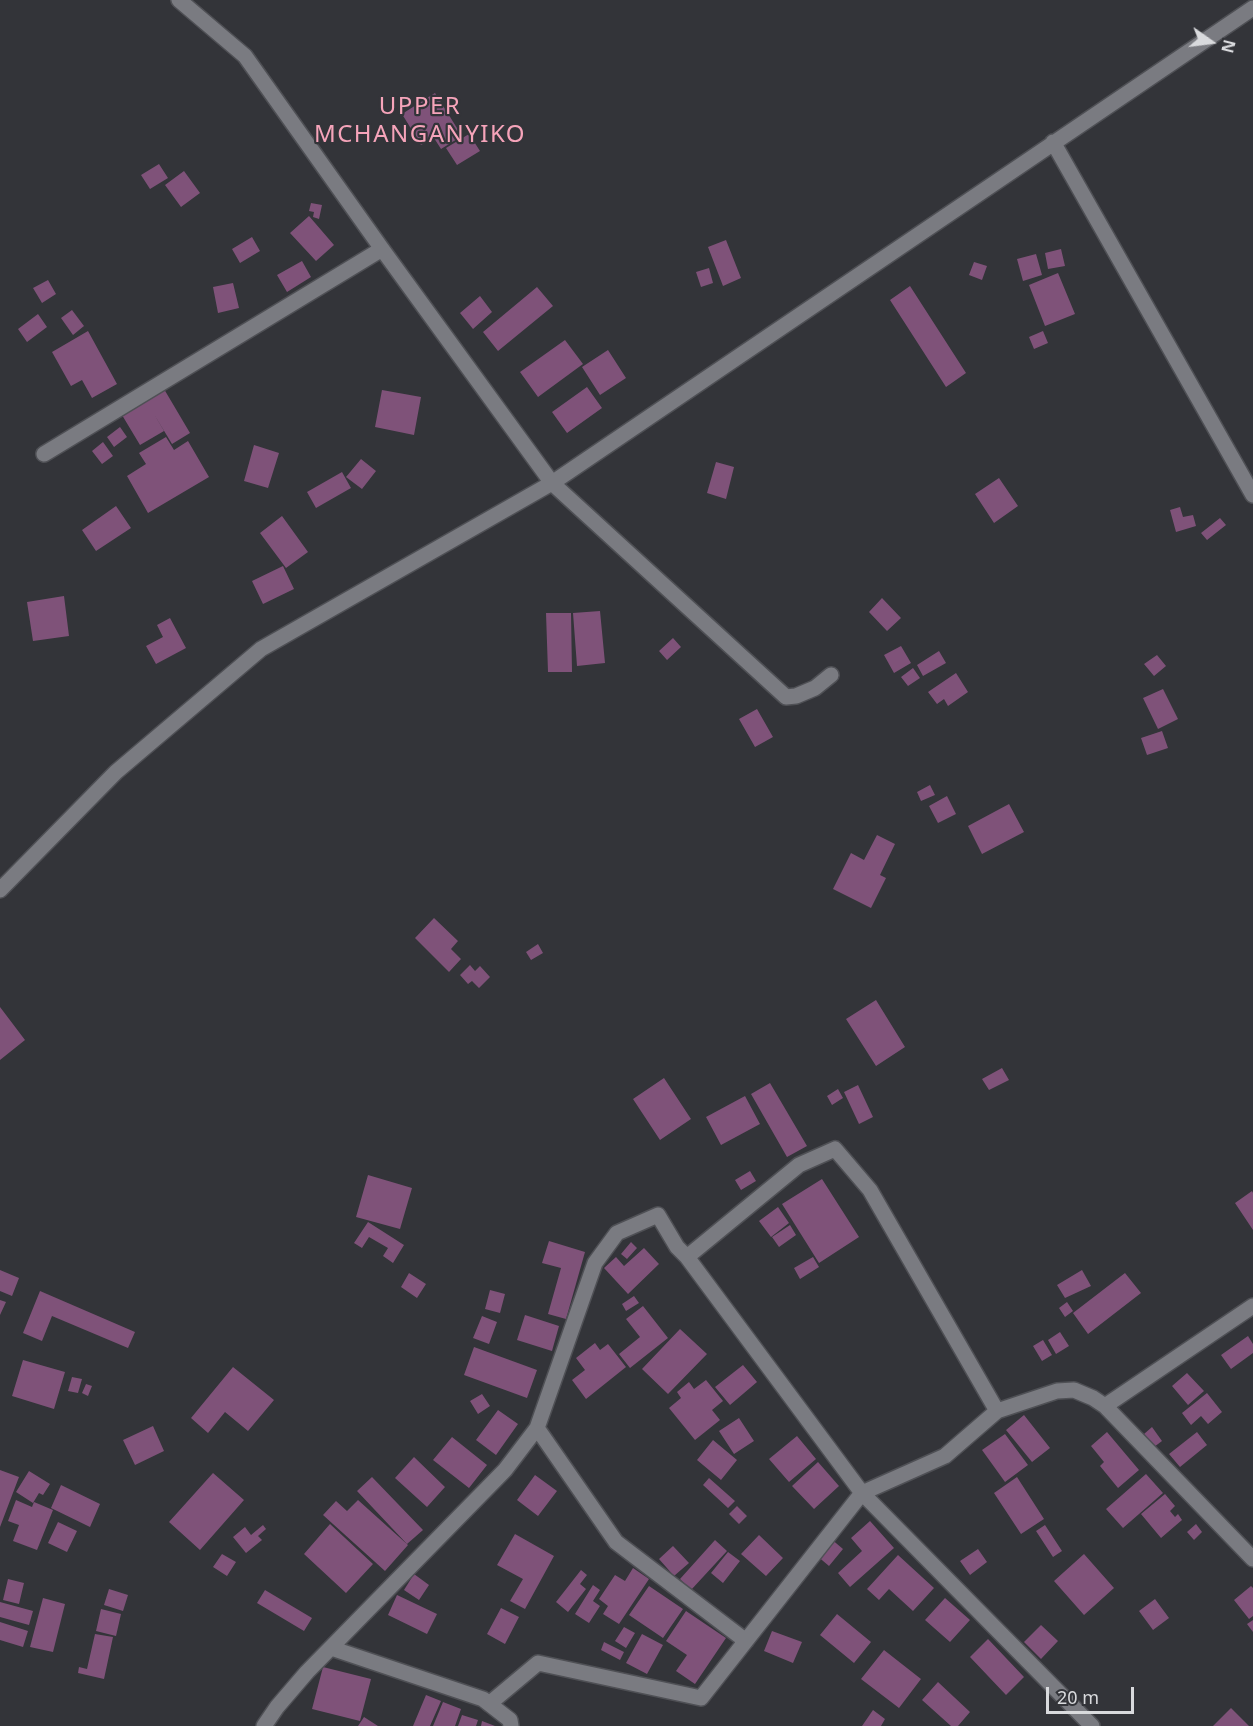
<!DOCTYPE html>
<html>
<head>
<meta charset="utf-8">
<style>
  body { margin:0 }
  #map { position:relative; width:1253px; height:1726px; overflow:hidden; background:#333439; font-family:"Noto Sans",sans-serif }
  canvas { display:block }
  .north { position:absolute; left:1181px; top:12px; width:60px; height:60px; -webkit-text-stroke:4px #333439; paint-order:stroke; rotate:104deg; font-size:16px; font-weight:700; line-height:24px; text-align:center; color:#d9dadd }
  .north::after { content:''; display:block; margin:auto; width:21px; height:27px; background:#d9dadd; clip-path:polygon(50% 0,100% 100%,50% 72%,0 100%) }
  .scale { position:absolute; left:1046px; top:1687px; width:88px; height:27px; box-sizing:border-box; border:3px solid #d9dadd; border-top:0; padding-left:8px; font-size:18px; line-height:21px; white-space:nowrap; color:#d9dadd; -webkit-text-stroke:4px #333439; paint-order:stroke }
</style>
</head>
<body>
<div id="map">
<canvas width="1253" height="1726"></canvas>
<div class="north">N</div>
<div class="scale">20 m</div>
</div>
<script>
const context = document.querySelector('canvas').getContext('2d');
context.lineJoin = 'round';
function fillPath(path, color) { context.fillStyle = color; context.fill(path, 'evenodd'); }
const poly = rows => new Path2D(rows.map(r => 'M' + r).join(''));
function strokePath(path, color, width, dash) { context.strokeStyle = color; context.lineWidth = width; context.lineCap = dash ? 'butt' : 'round'; context.setLineDash(dash || []); context.stroke(path); }
function write(font, color, halo, rows, align = 'center') {
  context.font = font + ' "Noto Sans",sans-serif'; context.lineWidth = 4.5; context.setLineDash([]); context.textBaseline = 'middle'; context.strokeStyle = halo; context.fillStyle = color; for (const [text, x, y, turn = 0] of rows) {
    context.save(); context.translate(x, y); context.rotate((+turn || 0) * Math.PI / 180); context.textAlign = isNaN(turn) ? turn : align; if (halo) context.strokeText(text, 0, 0); context.fillText(text, 0, 0); context.restore();
  }
}
fillPath(poly([
  [435,93,462,136,441,149,434,138,421,145,402,114],
  [469,134,480,151,457,165,446,148],
  [159,164,168,178,150,189,141,175],
  [184,171,200,193,181,207,165,185],
  [311,203,322,205,319,219,313,217,314,212,309,211],
  [309,216,334,245,316,261,290,233],
  [252,237,260,251,240,263,232,249],
  [726,240,741,278,723,286,708,247],
  [1061,249,1065,266,1048,269,1045,253],
  [1036,254,1042,275,1023,281,1017,259],
  [302,261,311,277,287,292,277,275],
  [974,262,987,266,982,280,969,275],
  [709,268,713,283,701,287,696,272],
  [1058,273,1075,314,1045,326,1029,285],
  [48,280,56,294,42,303,33,288],
  [233,283,239,308,218,313,213,287],
  [910,286,966,373,946,387,890,300],
  [537,287,553,306,498,351,483,332],
  [480,296,492,312,473,329,460,313],
  [72,310,84,326,73,335,61,318],
  [38,314,47,327,27,342,18,329],
  [88,331,117,384,92,398,82,380,71,386,52,352],
  [1043,331,1048,343,1034,349,1029,337],
  [565,340,583,364,538,397,520,372],
  [608,350,626,378,600,395,582,367],
  [587,387,602,408,567,433,552,412],
  [164,389,190,433,172,444,154,414,164,431,140,445,122,415],
  [382,390,421,397,414,435,375,427],
  [120,427,127,437,114,447,107,437],
  [166,437,174,450,188,441,209,477,148,513,127,476,146,464,139,453],
  [103,442,113,456,102,464,92,451],
  [254,445,279,453,268,488,244,481],
  [361,459,376,471,362,489,346,477],
  [716,462,734,467,726,499,707,493],
  [342,472,351,488,316,508,307,492],
  [999,478,1018,506,994,523,975,494],
  [116,506,131,528,96,551,82,530],
  [1180,507,1183,517,1193,515,1196,526,1176,532,1170,510],
  [282,516,308,552,286,568,260,533],
  [1220,518,1226,525,1207,540,1201,533],
  [283,566,294,589,263,604,252,581],
  [64,596,69,636,33,641,27,602],
  [882,598,901,618,887,631,869,612],
  [600,611,605,663,577,666,573,613],
  [546,613,571,613,572,672,548,672],
  [170,618,186,648,156,664,146,646,163,637,157,625],
  [673,638,681,647,667,660,659,651],
  [901,646,911,663,894,673,884,655],
  [939,651,946,663,923,676,917,665],
  [1157,655,1166,666,1154,676,1144,664],
  [913,668,920,678,908,686,901,677],
  [956,673,968,692,948,706,944,699,937,704,928,692],
  [1163,689,1178,719,1158,729,1143,698],
  [757,709,773,737,755,747,739,719],
  [1162,731,1168,748,1147,755,1141,738],
  [930,785,935,795,921,801,917,792],
  [947,796,956,814,938,823,929,806],
  [1009,804,1024,832,982,854,968,826],
  [877,835,895,844,880,875,886,878,871,908,833,889,851,853,864,860],
  [434,918,458,941,451,949,461,959,449,972,415,938],
  [538,944,543,953,531,960,526,952],
  [470,965,475,971,480,966,490,977,479,988,472,981,468,984,460,975],
  [876,1000,905,1047,876,1066,846,1019],
  [0,1007,25,1040,0,1060],
  [1002,1068,1009,1080,989,1090,982,1079],
  [664,1078,691,1119,660,1140,633,1099],
  [770,1083,807,1146,787,1157,751,1094],
  [858,1085,873,1117,859,1124,844,1092],
  [838,1089,843,1098,832,1105,827,1096],
  [745,1096,760,1124,721,1145,706,1117],
  [750,1171,756,1181,741,1190,735,1180],
  [368,1175,412,1188,400,1229,356,1217],
  [822,1179,859,1237,819,1263,782,1204],
  [1252,1191,1253,1193,1253,1230,1235,1203],
  [778,1207,789,1223,771,1237,759,1221],
  [368,1222,404,1245,393,1263,383,1256,388,1248,369,1237,362,1248,354,1243],
  [790,1225,796,1235,779,1247,772,1237],
  [549,1241,585,1252,566,1319,548,1314,561,1268,542,1263],
  [631,1242,637,1248,627,1259,621,1254],
  [644,1248,659,1264,628,1294,604,1268,616,1257,624,1266],
  [813,1257,819,1267,800,1279,794,1268],
  [0,1270,19,1278,12,1296,0,1291],
  [1082,1270,1091,1286,1065,1298,1057,1285],
  [409,1273,426,1284,417,1298,401,1287],
  [1125,1273,1141,1293,1088,1334,1073,1313],
  [490,1290,505,1294,500,1313,485,1309],
  [40,1291,135,1332,128,1348,52,1316,42,1341,23,1333],
  [634,1296,639,1303,626,1311,622,1304],
  [0,1300,6,1302,0,1315],
  [1067,1302,1073,1311,1065,1317,1059,1308],
  [643,1306,668,1338,630,1368,619,1354,640,1337,626,1319],
  [525,1315,559,1326,552,1351,517,1340],
  [482,1316,497,1322,489,1344,473,1338],
  [680,1329,707,1354,668,1394,642,1369],
  [1060,1332,1069,1346,1056,1354,1048,1340],
  [1248,1336,1253,1344,1253,1353,1231,1369,1221,1355],
  [1043,1340,1052,1355,1042,1361,1033,1346],
  [595,1343,600,1350,608,1344,626,1367,586,1399,572,1380,585,1370,576,1358],
  [474,1347,537,1370,527,1398,464,1375],
  [23,1360,65,1372,54,1409,12,1396],
  [743,1365,757,1382,730,1405,715,1387],
  [233,1367,274,1400,248,1431,225,1412,208,1433,191,1418],
  [1187,1373,1204,1391,1188,1405,1172,1386],
  [72,1377,82,1379,78,1393,68,1391],
  [706,1380,723,1401,712,1410,720,1420,695,1440,669,1408,681,1398,677,1392,689,1382,694,1389],
  [86,1384,92,1386,88,1396,82,1393],
  [1207,1393,1222,1412,1208,1424,1201,1416,1191,1425,1182,1413],
  [482,1394,490,1406,478,1414,470,1401],
  [498,1410,518,1424,496,1455,476,1440],
  [1024,1415,1050,1448,1032,1462,1006,1430],
  [739,1418,754,1441,734,1454,719,1431],
  [153,1426,164,1451,135,1465,123,1440],
  [1152,1427,1162,1441,1154,1447,1144,1434],
  [1107,1432,1139,1470,1118,1488,1100,1466,1104,1462,1091,1446],
  [1197,1432,1207,1445,1180,1467,1169,1454],
  [1005,1434,1028,1465,1005,1482,982,1450],
  [797,1436,816,1459,789,1482,769,1459],
  [452,1437,487,1465,469,1488,433,1460],
  [713,1440,737,1460,721,1480,697,1460],
  [414,1457,445,1487,427,1507,395,1478],
  [818,1462,839,1486,814,1509,792,1486],
  [0,1470,19,1477,0,1527],
  [29,1471,50,1484,43,1495,39,1493,33,1503,16,1492],
  [213,1473,244,1500,200,1550,169,1522],
  [1146,1474,1163,1493,1123,1528,1106,1509],
  [535,1475,557,1491,538,1516,517,1500],
  [372,1477,423,1530,407,1544,357,1491],
  [1017,1477,1044,1519,1021,1534,994,1493],
  [709,1478,735,1501,728,1508,703,1485],
  [61,1485,100,1504,90,1527,51,1508],
  [1165,1494,1175,1506,1170,1511,1175,1517,1178,1514,1182,1520,1161,1538,1141,1514],
  [16,1500,32,1507,34,1502,53,1510,37,1550,13,1541,19,1525,8,1521],
  [358,1500,408,1545,385,1571,323,1515,336,1501,347,1511],
  [737,1506,747,1516,739,1524,729,1514],
  [870,1521,894,1548,850,1587,838,1573,862,1551,851,1538],
  [58,1522,77,1531,67,1552,48,1543],
  [330,1524,373,1564,346,1593,304,1554],
  [1196,1524,1202,1532,1194,1540,1187,1532],
  [263,1525,266,1529,258,1536,262,1540,246,1553,233,1537,245,1527,251,1535],
  [1045,1525,1062,1551,1053,1557,1036,1531],
  [515,1534,554,1556,525,1609,510,1601,523,1579,497,1565],
  [759,1535,783,1558,766,1576,741,1554],
  [830,1538,843,1549,829,1566,816,1555],
  [715,1540,727,1551,691,1590,680,1579],
  [673,1546,689,1563,674,1576,659,1559],
  [978,1549,987,1562,970,1575,960,1561],
  [728,1552,740,1561,723,1583,711,1573],
  [222,1554,236,1562,227,1576,213,1567],
  [1084,1554,1114,1588,1084,1615,1054,1581],
  [898,1555,934,1588,913,1611,889,1589,879,1600,867,1589],
  [633,1568,649,1579,619,1624,603,1614,608,1606,599,1599,615,1575,625,1581],
  [581,1570,587,1575,580,1584,586,1589,568,1612,556,1602],
  [414,1574,429,1585,419,1600,404,1590],
  [8,1579,24,1583,19,1604,3,1600],
  [593,1585,600,1590,593,1601,600,1606,589,1623,575,1614],
  [649,1586,683,1609,663,1638,629,1615],
  [1251,1586,1253,1588,1253,1616,1249,1619,1234,1600],
  [109,1589,128,1595,123,1611,104,1605],
  [265,1590,312,1618,304,1631,257,1603],
  [397,1595,437,1614,427,1634,388,1615],
  [43,1598,65,1604,53,1652,30,1647],
  [945,1598,970,1620,950,1642,925,1620],
  [1155,1599,1169,1618,1153,1630,1139,1611],
  [0,1602,33,1611,29,1625,0,1617],
  [501,1608,519,1617,505,1644,487,1634],
  [101,1609,121,1614,116,1636,96,1631],
  [686,1611,726,1638,695,1684,676,1671,687,1655,666,1641],
  [837,1614,871,1642,854,1663,820,1635],
  [1253,1620,1253,1632,1247,1624],
  [0,1622,28,1631,23,1647,0,1640],
  [1041,1625,1058,1641,1041,1659,1024,1642],
  [624,1627,635,1633,626,1648,615,1641],
  [772,1631,802,1642,793,1663,764,1651],
  [95,1634,113,1637,104,1679,78,1673,79,1667,87,1669],
  [642,1634,663,1645,647,1674,626,1663],
  [988,1639,1024,1677,1006,1695,970,1657],
  [604,1642,624,1652,620,1660,601,1650],
  [884,1650,921,1679,899,1708,861,1679],
  [323,1667,371,1679,360,1721,312,1709],
  [938,1682,970,1712,958,1726,951,1726,922,1700],
  [426,1695,441,1701,430,1726,413,1726],
  [443,1702,461,1709,455,1726,433,1726],
  [1231,1708,1249,1726,1213,1726],
  [873,1710,885,1719,881,1726,862,1726],
  [462,1715,478,1720,476,1726,458,1726],
  [364,1717,378,1726,358,1726],
  [482,1721,495,1726,481,1726]
]), '#7f5279');
const minor = poly([
  [179,0,245,56,382,249,552,483,786,697,796,696,815,688,831,675],
  [1053,142,1253,495],
  [44,454,382,249],
  [0,890,116,772,261,649,552,483,1253,8],
  [687,1257,799,1165,835,1149,870,1190,997,1411],
  [1105,1406,1253,1306],
  [537,1428,616,1542,746,1641],
  [331,1648,483,1699,510,1720,511,1726],
  [489,1704,538,1663,701,1698,862,1493,1092,1726],
  [264,1726,277,1707,307,1672,505,1470,537,1428,595,1263,617,1233,658,1215,677,1247,687,1257,862,1493,945,1456,997,1411,1057,1391,1074,1390,1093,1398,1105,1406,1253,1559]
]);
strokePath(minor, '#4f5055', 18);
strokePath(minor, '#7a7b81', 15);
context.letterSpacing = '1.5px';
write('24px', '#f6a4ba', '#333439', [
  ["UPPER",420,107],
  ["MCHANGANYIKO",420,135]
]);
context.letterSpacing = '0px';
</script>
</body>
</html>
